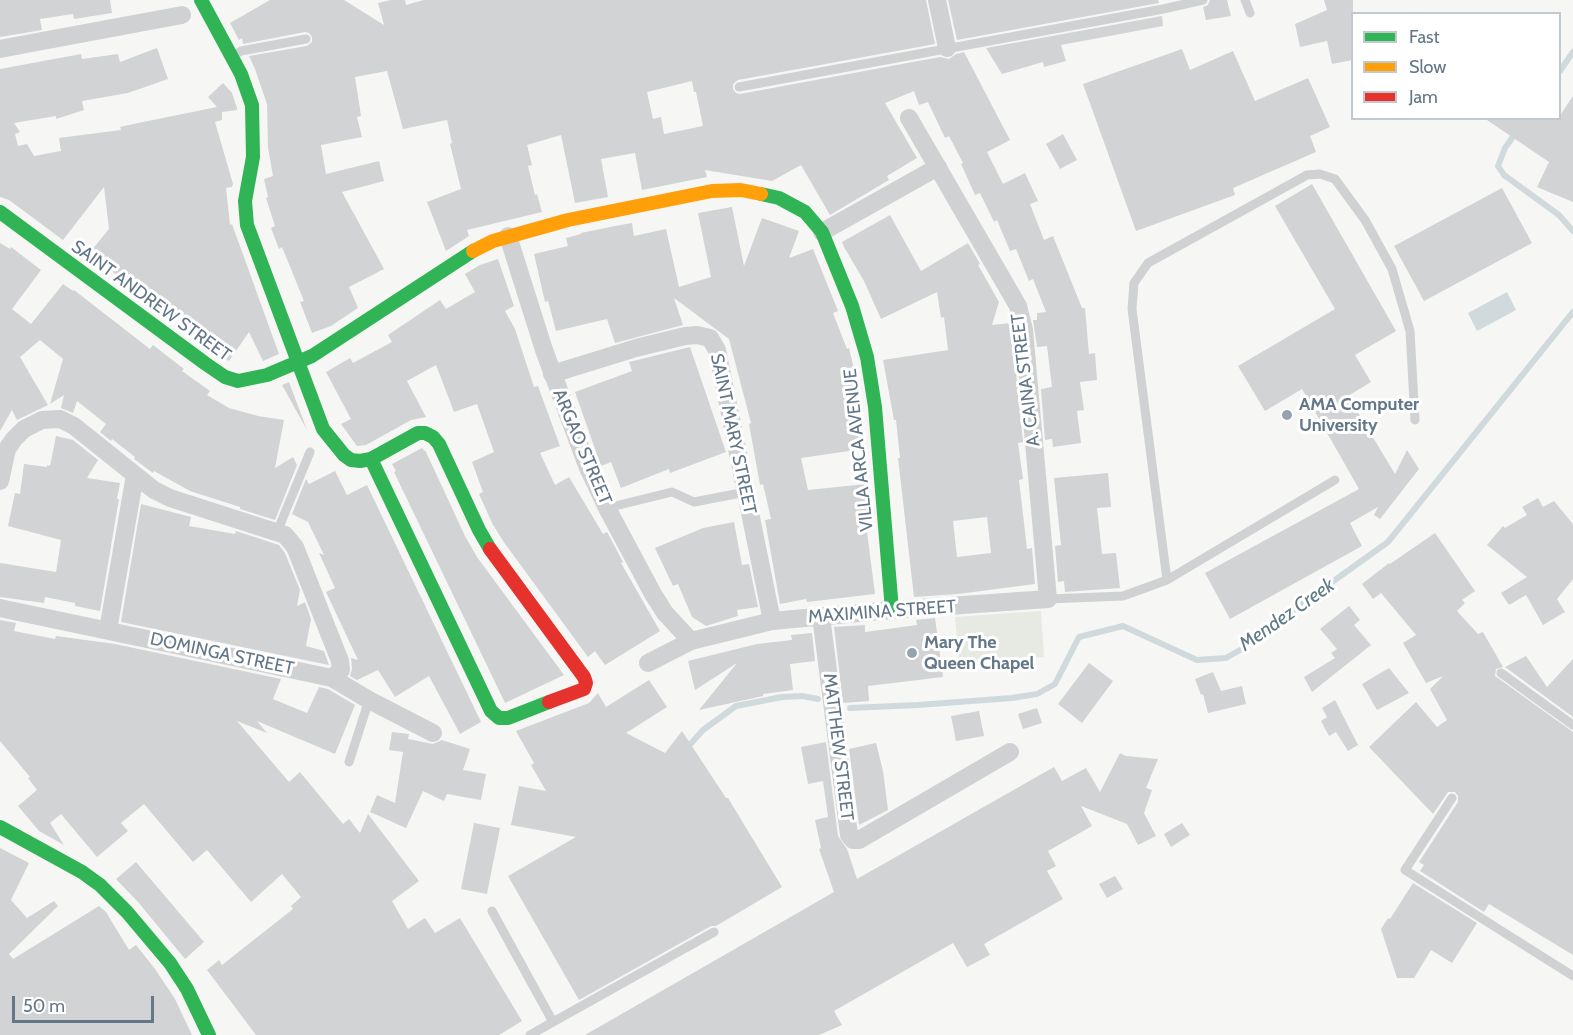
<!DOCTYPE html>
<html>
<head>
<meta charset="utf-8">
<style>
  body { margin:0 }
  #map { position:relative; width:1573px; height:1035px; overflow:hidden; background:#f6f6f5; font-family:Cabin,sans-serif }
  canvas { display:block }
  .legend { position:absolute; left:1351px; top:12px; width:210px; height:108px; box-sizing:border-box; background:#fff; border:2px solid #c1c9cf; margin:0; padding:8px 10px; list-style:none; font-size:18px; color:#637788 }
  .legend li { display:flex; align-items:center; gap:12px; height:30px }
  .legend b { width:30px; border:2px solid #c1c9cf }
  .scale { position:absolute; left:12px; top:996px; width:142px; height:27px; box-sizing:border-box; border:3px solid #637788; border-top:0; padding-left:8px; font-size:18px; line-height:21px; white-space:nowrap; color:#637788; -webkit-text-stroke:4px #fff; paint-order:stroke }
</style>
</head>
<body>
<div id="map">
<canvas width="1573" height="1035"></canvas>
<ul class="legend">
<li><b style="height:8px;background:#30b455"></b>Fast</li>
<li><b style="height:8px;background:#ff9f0a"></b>Slow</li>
<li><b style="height:8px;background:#e5322d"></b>Jam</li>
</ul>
<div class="scale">50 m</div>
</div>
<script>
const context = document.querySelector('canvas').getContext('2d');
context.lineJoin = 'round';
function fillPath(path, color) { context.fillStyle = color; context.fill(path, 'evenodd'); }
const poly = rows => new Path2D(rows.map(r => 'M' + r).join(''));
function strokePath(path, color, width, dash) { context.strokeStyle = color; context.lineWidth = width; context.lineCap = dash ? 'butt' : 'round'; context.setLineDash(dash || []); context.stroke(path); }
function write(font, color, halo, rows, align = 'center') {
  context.font = font + ' Cabin,sans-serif'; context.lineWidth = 6; context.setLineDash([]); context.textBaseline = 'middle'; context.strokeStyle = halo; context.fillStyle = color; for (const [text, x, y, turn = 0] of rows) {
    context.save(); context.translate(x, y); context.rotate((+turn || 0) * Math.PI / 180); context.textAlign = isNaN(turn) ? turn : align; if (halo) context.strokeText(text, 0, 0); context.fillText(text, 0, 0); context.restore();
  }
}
fillPath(poly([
  [1041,611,1044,657,959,663,955,617]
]), '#e6eae3');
fillPath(poly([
  [1507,292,1516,310,1477,331,1468,313]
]), '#d0d9dc');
strokePath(poly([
  [1560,71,1573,52],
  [1517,131,1505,148,1498,166,1504,175,1559,215,1573,231],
  [850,708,918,705,1012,698,1037,694,1055,684,1079,637,1123,626,1197,660,1226,658,1261,638,1307,600,1388,542,1573,312],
  [686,749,703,730,736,706,782,697,802,696,818,699]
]), '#d0d9dc', 6);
fillPath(poly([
  [0,0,110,0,112,13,74,19,73,14,40,19,42,30,0,37],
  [270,0,344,0,384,25,378,3,391,0,405,0,406,5,424,0,926,0,935,44,738,80,733,84,733,89,736,93,740,94,940,57,949,59,956,54,964,52,1010,140,987,152,1003,184,1025,173,1038,201,1030,204,1044,240,1053,236,1082,308,1085,308,1089,354,1095,353,1097,380,1080,382,1084,410,1077,411,1081,443,1053,447,1052,439,1045,440,1041,389,1052,387,1047,346,1037,347,1033,320,1037,320,1037,313,1046,312,1033,279,1029,281,1016,249,1010,251,997,220,994,222,980,193,975,195,961,164,963,163,949,136,945,138,928,102,919,105,914,91,885,103,917,158,887,176,889,180,830,215,801,165,772,181,705,170,707,177,642,190,635,153,601,159,608,197,575,203,561,135,527,145,532,165,528,166,535,195,537,194,542,212,467,230,469,236,446,251,427,202,461,189,450,144,452,143,447,120,403,129,387,71,355,77,361,116,357,117,362,137,321,145,326,174,379,161,384,181,342,192,384,269,349,287,358,308,331,326,312,333,300,302,304,301,282,247,279,249,271,228,275,226,266,198,268,197,264,179,273,176,268,148,267,104,255,69,249,56,307,46,312,42,312,37,309,33,305,32,243,44,242,38,239,40,230,23],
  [692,81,694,92,696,92,703,126,664,134,661,117,653,119,647,92],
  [948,0,1158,0,1159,3,957,40],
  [1210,0,1227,0,1231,16,1206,20,1203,7,1208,5],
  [1324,0,1353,0,1353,60,1332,64,1327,41,1300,47,1295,24,1327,10],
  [1162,16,1163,26,1061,45,1066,61,1044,67,1043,62,1002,74,986,48],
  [157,48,168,79,128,93,82,101,84,110,56,119,56,116,14,123,20,132,15,134,18,146,27,144,34,156,61,151,59,138,121,130,120,127,138,123,217,107,208,97,223,83,232,93,237,108,237,110,222,112,222,120,215,122,233,184,232,187,226,188,230,225,232,224,279,354,263,361,249,332,229,361,200,341,202,339,163,300,158,305,135,281,130,286,103,264,100,267,86,257,109,229,104,187,63,240,9,200,0,197,0,69,81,54,82,59,118,54,120,62],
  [1182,49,1190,70,1233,51,1255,101,1308,78,1330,127,1310,136,1316,152,1233,188,1235,195,1136,231,1083,84],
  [1573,96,1573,202,1537,187,1549,162,1484,118,1557,118,1557,120],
  [1063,134,1077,160,1060,169,1046,144],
  [1312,184,1396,331,1355,355,1371,382,1348,396,1395,474,1407,450,1419,469,1380,519,1374,515,1378,507,1350,523,1362,546,1230,619,1205,573,1359,489,1302,389,1265,411,1238,366,1335,309,1275,206],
  [1502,188,1532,243,1424,301,1394,246],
  [732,207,744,266,762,218,799,231,789,258,813,249,838,311,833,313,847,349,849,348,853,365,860,409,863,449,801,458,808,490,866,484,869,516,865,516,875,594,807,602,806,599,780,604,765,520,771,519,763,484,760,485,749,424,751,423,729,339,674,298,683,325,615,343,607,319,556,331,548,301,545,302,534,254,568,246,566,238,581,234,581,233,615,226,632,223,634,236,666,229,679,287,711,277,698,213],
  [890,215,921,271,968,243,980,264,978,265,999,302,992,325,1011,323,1023,442,1018,443,1023,479,1019,480,1027,549,1032,548,1035,584,958,594,914,597,898,458,900,458,896,420,894,420,883,360,948,350,944,317,941,318,937,292,881,319,864,281,844,247,842,242],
  [987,517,991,553,957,557,953,521],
  [0,243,10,249,11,247,41,270,12,309,31,324,63,284,73,291,74,290,150,349,153,345,184,369,182,371,210,391,207,395,229,408,258,416,284,420,275,468,293,457,297,465,275,520,240,509,240,507,190,491,154,471,153,473,134,459,135,457,112,439,111,441,100,432,106,424,77,401,73,413,61,408,64,395,50,404,63,359,40,340,20,357,48,405,17,420,12,410,0,431],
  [498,259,514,306,505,311,515,329,534,387,538,386,560,446,540,453,555,485,569,477,603,534,607,532,614,545,623,562,621,563,660,631,605,665,595,651,588,657,503,541,492,523,479,494,483,492,472,462,494,452,477,404,454,412,436,365,407,381,426,417,411,420,366,445,357,446,341,424,351,419,326,372,350,358,353,363,392,342,388,335,440,300,446,309,475,292,465,274,480,265],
  [690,347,726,452,670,473,669,469,621,488,611,462,601,466,575,392,632,371,629,362],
  [289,382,307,430,282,385],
  [56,436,73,440,98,460,87,478,120,483,117,499,119,499,100,611,75,606,75,603,45,597,44,603,0,597,0,563,56,572,61,540,8,526,15,493,20,494,24,464,47,467,47,465,50,466],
  [422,448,426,452,465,536,477,557,564,675,505,703,394,472,396,471,392,464],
  [335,471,347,495,367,485,481,722,460,734,429,676,395,697,378,670,357,680,350,676,352,669,351,658,358,660,326,592,335,588,319,553,324,555,308,522,292,514,306,479,309,484],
  [1108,473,1111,507,1097,508,1102,554,1116,553,1120,588,1065,592,1064,581,1058,582,1055,546,1061,545,1054,478],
  [1538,498,1543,507,1554,501,1573,524,1573,579,1557,599,1565,612,1543,625,1526,595,1509,605,1501,593,1527,577,1487,545,1503,526,1505,528,1527,515,1522,507],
  [141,504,191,517,189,526,235,534,236,531,279,545,285,553,300,590,297,606,305,602,311,619,306,646,324,651,329,665,121,622],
  [734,522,742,565,749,564,758,607,737,610,738,616,706,626,692,617,678,584,673,586,655,548,703,528],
  [1435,533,1475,591,1462,600,1465,603,1457,611,1478,634,1483,632,1503,667,1496,669,1495,676,1573,732,1573,955,1489,904,1484,912,1420,871,1424,865,1419,862,1458,802,1458,796,1455,792,1448,792,1433,814,1369,747,1416,702,1437,727,1447,720,1430,689,1443,676,1426,683,1403,643,1416,635,1381,593,1373,599,1362,584,1389,563,1390,564],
  [1349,606,1360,620,1354,625,1371,645,1312,692,1304,677,1335,658,1331,653,1337,649,1320,629],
  [935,618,943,677,868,686,869,701,843,703,834,627,865,625,865,632,917,625,916,620],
  [0,620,16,623,14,631,55,639,56,636,115,644,281,679,273,699,307,713,319,687,328,689,355,705,335,754,257,721,267,733,237,721,289,782,300,772,343,824,349,819,360,833,368,814,419,881,392,901,408,929,425,918,435,933,460,918,522,1021,499,1035,256,1035,207,970,219,960,222,965,293,909,291,906,301,897,282,874,251,902,207,850,193,862,144,804,121,823,128,831,97,857,61,814,50,823,64,845,39,831,18,806,37,790,28,778,30,777,0,741],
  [812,633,815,661,790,664,793,690,763,694,763,696,699,710,737,663,695,690,688,661,757,644,792,640,791,635],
  [1526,656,1547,687,1573,659,1573,717,1505,667],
  [1089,663,1113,681,1082,723,1058,704],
  [1389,668,1409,693,1377,710,1362,684],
  [1213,672,1221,691,1242,686,1246,704,1208,713,1203,694,1201,695,1195,679],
  [649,680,667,707,626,733,665,753,682,731,726,798,728,798,782,887,716,926,711,926,579,1000,508,876,576,837,511,825,519,786,546,791,531,765,534,763,516,731,589,703,598,693,606,707],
  [1335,700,1358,745,1348,751,1336,732,1329,736,1321,721,1327,717,1322,708],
  [1037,708,1042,723,1023,729,1018,714],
  [979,711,984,736,956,741,951,716],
  [392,732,409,734,408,739,433,744,442,740,470,749,463,770,486,774,481,800,447,794,444,801,423,791,406,828,370,812,377,795,395,803,403,752,389,750],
  [826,742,838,836,847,849,857,879,1054,767,1062,781,1086,768,1100,792,1120,753,1126,756,1158,759,1146,788,1152,790,1144,813,1156,836,1138,845,1127,824,1081,806,1092,826,1048,851,1056,866,1047,871,1063,899,984,944,990,955,967,967,953,943,834,1011,842,1025,819,1035,585,1035,834,892,819,849,821,848,815,820,828,817,823,781,808,784,801,747],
  [876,743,883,771,888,810,859,825,849,749],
  [474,823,500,828,487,894,461,889],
  [1182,823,1190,835,1171,847,1164,834],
  [0,848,29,863,11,900,27,918,54,901,58,906,9,954,13,959,99,906,106,912,129,950,136,945,155,969,175,999,192,1035,0,1035],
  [136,862,204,942,185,959,138,902,116,879],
  [1115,876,1123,889,1107,898,1099,884],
  [1413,883,1477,923,1452,963,1431,950,1414,978,1397,978,1381,929,1388,918,1390,919]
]), '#d2d3d4');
strokePath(poly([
  [1245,0,1250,13],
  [233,56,241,51,306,39],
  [739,87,1163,9,1203,0],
  [607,508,672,492,694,502,746,492],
  [277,532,310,452],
  [1167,580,1132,309,1134,283,1148,263,1307,175,1320,174,1335,179,1365,220,1392,269,1410,331,1415,420],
  [1048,599,1123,596,1167,580,1335,480],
  [1501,673,1573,725],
  [349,762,369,700],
  [1452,798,1405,870,1573,976],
  [492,911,553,1022,530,1035],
  [553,1022,714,932]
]), '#d0d1d2', 9);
strokePath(poly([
  [937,0,947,48],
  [0,49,182,15],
  [822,232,938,167],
  [508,236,544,350,588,468,607,508,653,594,665,613,691,641],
  [552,374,636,348,685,336,697,335,710,338,717,350,772,621],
  [0,481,7,449,14,439,24,429,42,420,60,419,74,426,154,490,170,498,285,535,295,547,340,661,341,670,332,678],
  [0,608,332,678,369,700,433,733],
  [821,616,849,835,853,840,859,840,1010,752],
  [108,630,135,475],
  [648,663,691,641,772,621,892,610,1048,599,1024,330,1018,306,909,118]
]), '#d0d1d2', 18);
strokePath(poly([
  [201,0,241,74,252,105,253,157,245,201,247,225,323,429,344,455,351,460,360,461,371,459,418,433,425,433,433,437,439,444,479,530,490,549],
  [761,194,779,198,805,212,822,232,852,306,867,357,875,407,892,610],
  [0,212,206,364,225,377,238,381,267,375,312,356,473,251],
  [371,459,491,711,499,718,508,718,549,702],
  [0,827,82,872,100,885,127,912,170,963,187,989,209,1035]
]), '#30b455', 14);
strokePath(poly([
  [473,251,493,241,568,220,712,191,741,190,761,194]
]), '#ff9f0a', 14);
strokePath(poly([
  [490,549,584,677,586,683,584,689,549,702]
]), '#e5322d', 14);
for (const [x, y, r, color] of [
  [1287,415,6,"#96a3ae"],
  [912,653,6,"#96a3ae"]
]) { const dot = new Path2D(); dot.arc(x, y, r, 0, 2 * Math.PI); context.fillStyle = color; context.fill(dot); strokePath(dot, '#fff', 2); }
write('18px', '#637788', '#fff', [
  ["SAINT ANDREW STREET",151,301,36],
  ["A. CAINA STREET",1026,380,-97],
  ["SAINT MARY STREET",733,434,78],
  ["ARGAO STREET",582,447,67],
  ["VILLA ARCA AVENUE",859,450,-96],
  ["MAXIMINA STREET",882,612,-4],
  ["DOMINGA STREET",222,654,12],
  ["MATTHEW STREET",838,747,83]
]);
write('bold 18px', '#637788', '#fff', [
  ["AMA Computer",1299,405],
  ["University",1299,426],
  ["Mary The",924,643],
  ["Queen Chapel",924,664]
], 'left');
write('italic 20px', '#5f7a84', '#fff', [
  ["Mendez Creek",1287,615,-35]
]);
</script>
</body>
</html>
